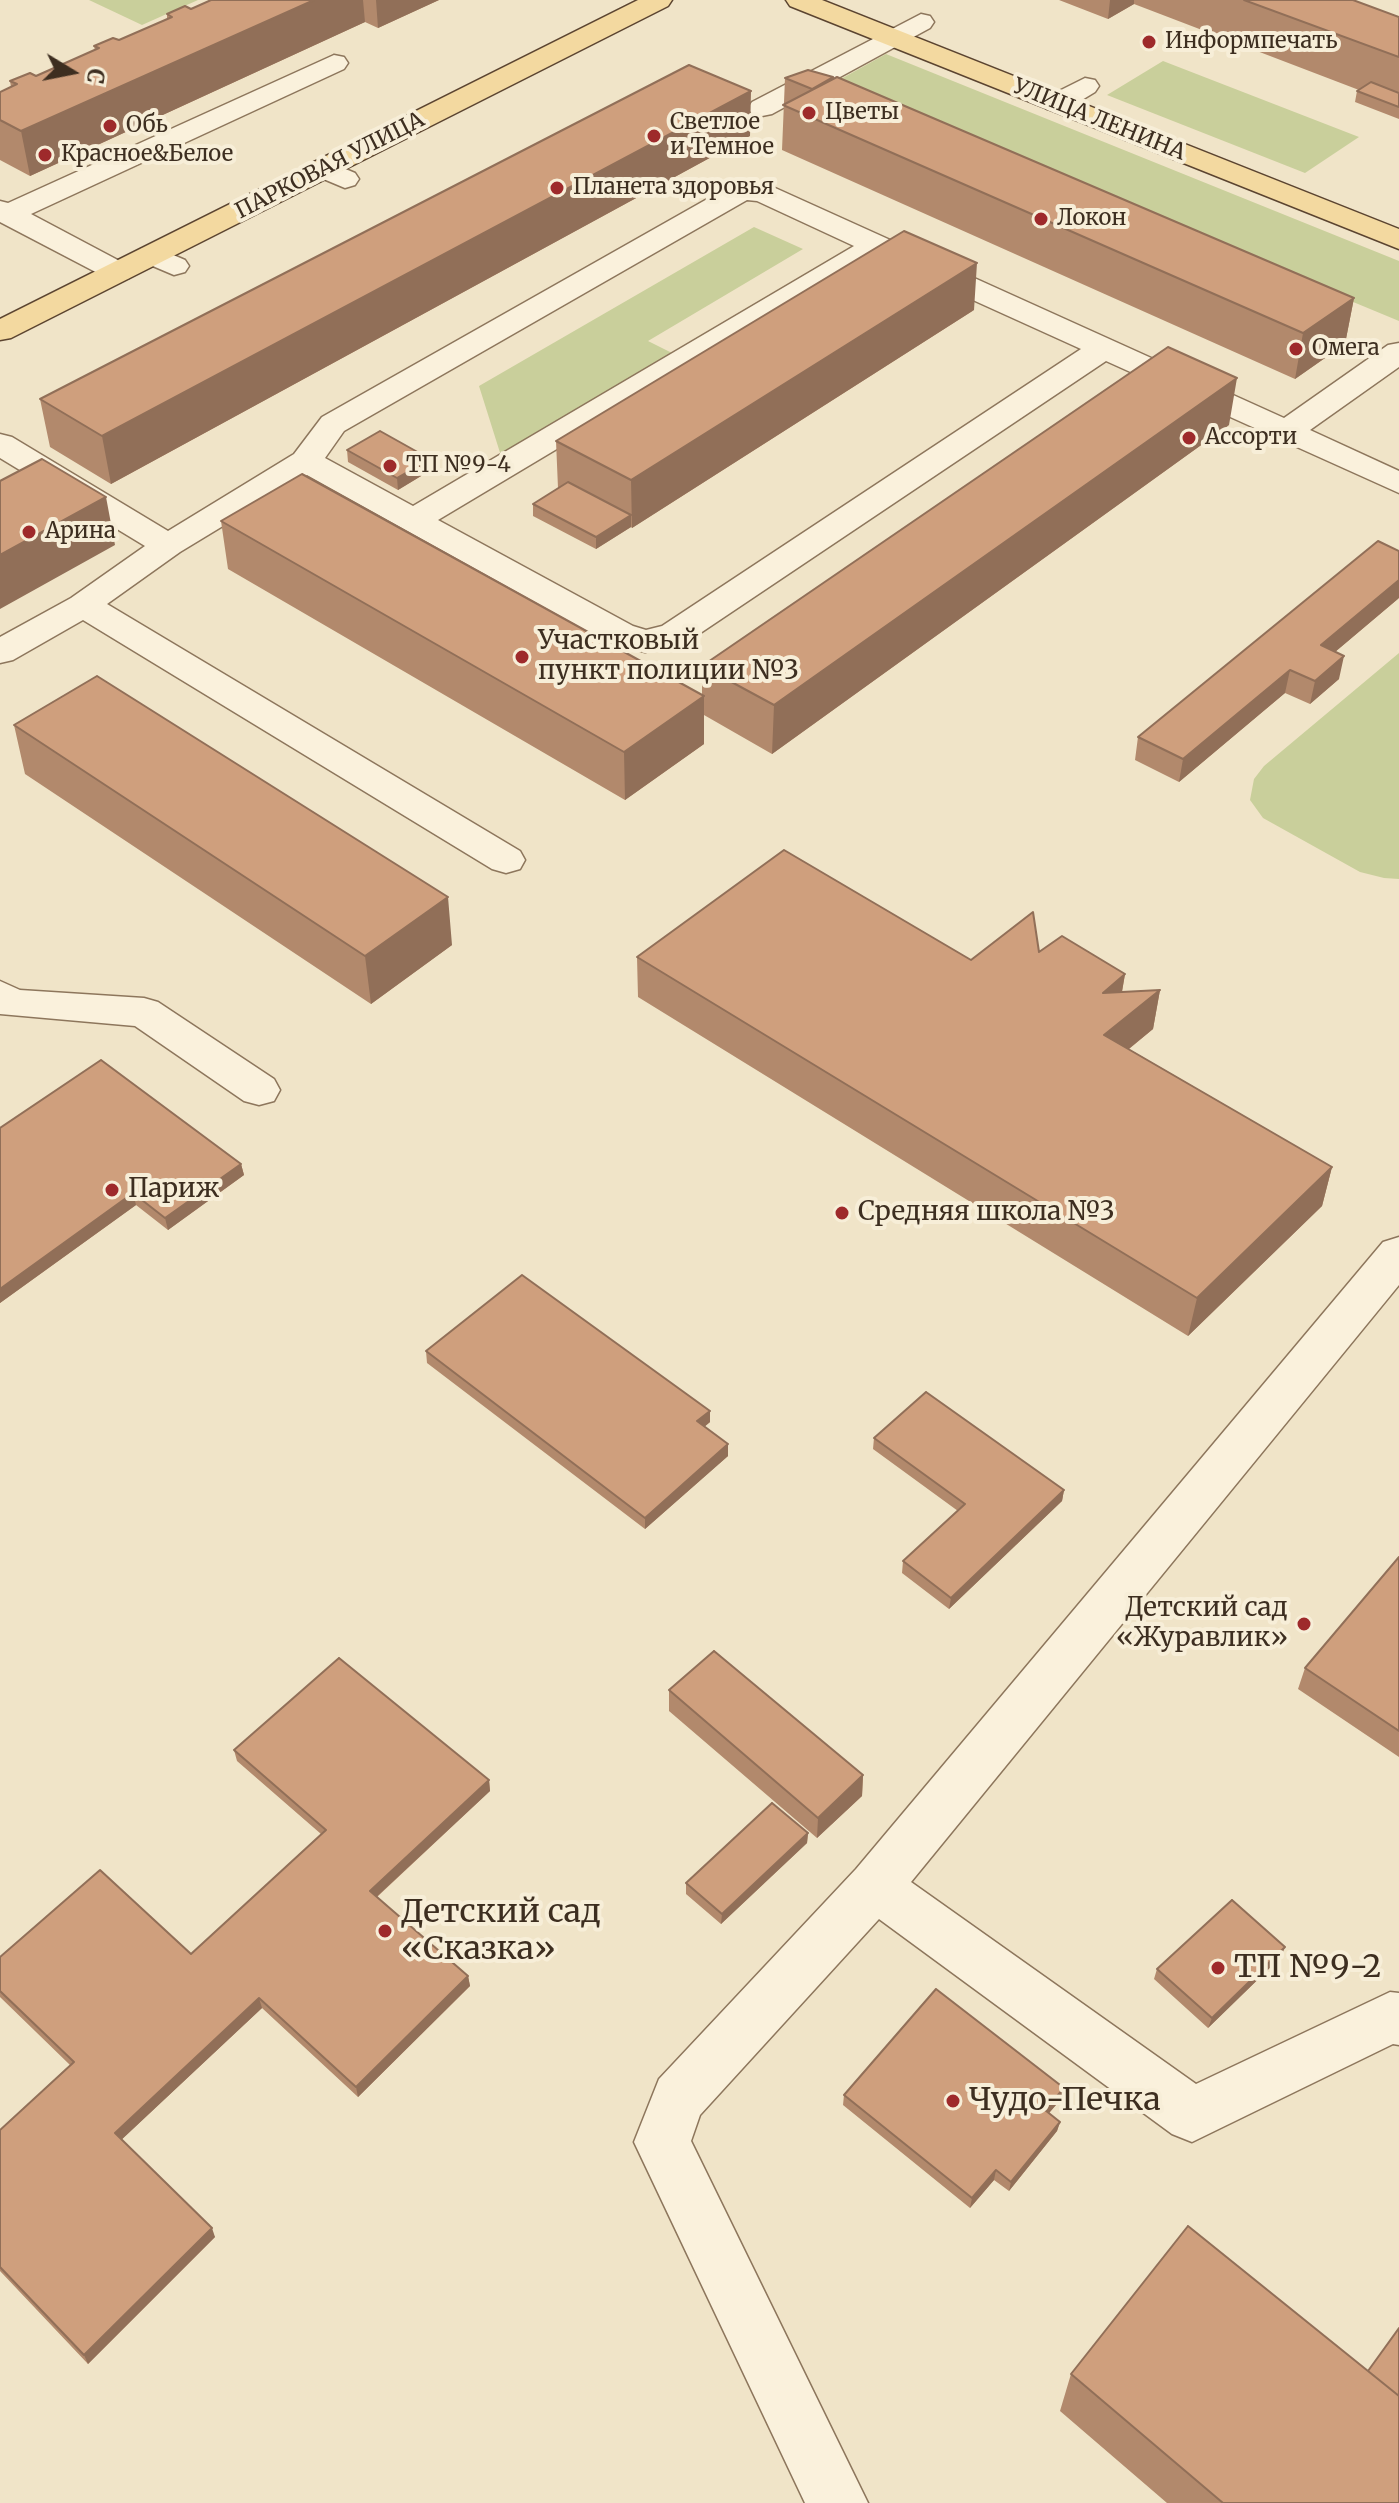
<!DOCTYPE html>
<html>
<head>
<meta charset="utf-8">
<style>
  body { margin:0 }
  #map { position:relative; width:1399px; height:2503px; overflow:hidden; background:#f0e4c8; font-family:Merriweather,serif }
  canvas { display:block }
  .north { position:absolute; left:32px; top:32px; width:80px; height:80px; -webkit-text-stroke:6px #f7eed8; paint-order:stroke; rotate:100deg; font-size:22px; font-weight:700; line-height:32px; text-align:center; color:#3d2e20 }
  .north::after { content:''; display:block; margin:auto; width:28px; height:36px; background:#3d2e20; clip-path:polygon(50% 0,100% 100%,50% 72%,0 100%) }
</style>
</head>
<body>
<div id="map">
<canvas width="1399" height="2503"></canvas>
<div class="north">С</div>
</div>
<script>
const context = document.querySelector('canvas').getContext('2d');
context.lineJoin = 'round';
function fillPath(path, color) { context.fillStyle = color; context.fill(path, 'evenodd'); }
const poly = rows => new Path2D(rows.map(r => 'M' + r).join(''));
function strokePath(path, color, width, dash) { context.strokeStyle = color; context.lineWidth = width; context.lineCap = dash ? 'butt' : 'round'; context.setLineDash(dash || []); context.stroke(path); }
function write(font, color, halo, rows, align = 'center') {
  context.font = font + ' Merriweather,serif'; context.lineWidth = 8; context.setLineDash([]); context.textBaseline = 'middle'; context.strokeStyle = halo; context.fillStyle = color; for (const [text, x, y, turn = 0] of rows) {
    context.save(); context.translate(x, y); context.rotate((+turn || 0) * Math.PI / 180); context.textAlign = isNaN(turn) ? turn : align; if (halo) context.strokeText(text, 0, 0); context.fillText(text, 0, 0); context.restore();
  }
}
fillPath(poly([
  [89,0,198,0,142,25],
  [886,54,1399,261,1399,321,830,85],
  [1163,61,1359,137,1305,173,1107,95],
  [754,227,803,249,648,341,674,354,502,459,479,386],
  [1399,653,1399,879,1384,878,1360,872,1263,818,1250,800,1254,779,1264,766]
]), '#c9cf9b');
const minor = poly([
  [921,14,930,16,934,22,930,28,772,114,762,116,752,114,748,108,752,102,921,14],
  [334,55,344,57,348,63,344,69,31,214,129,266,133,272,129,278,118,281,107,278,0,222,0,201,8,203,334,55],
  [1085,78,1095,80,1099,86,1095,92,1067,109,1057,111,1047,109,1043,103,1047,97,1085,78],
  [324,160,355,173,359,179,355,185,345,188,314,175,310,169,314,163,324,160],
  [742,182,773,187,1284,418,1388,345,1399,343,1399,367,1310,430,1399,471,1399,493,1106,361,687,642,674,645,645,652,607,642,307,475,180,552,107,604,520,851,525,860,520,869,506,873,492,869,83,620,13,660,0,663,0,637,71,598,145,546,0,458,0,434,12,437,168,531,294,454,322,417,732,185,742,182],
  [747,200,757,201,854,246,413,506,325,458,344,431,747,200],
  [878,257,1081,349,662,626,646,630,633,626,438,520,878,257],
  [152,246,185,260,189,266,185,272,174,275,141,261,137,255,141,249,152,246],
  [0,981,20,990,144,998,158,1002,274,1079,280,1090,274,1101,259,1105,244,1101,135,1026,0,1014,0,981],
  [1399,1237,1399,1285,911,1882,1196,2084,1390,1992,1399,1993,1399,2045,1393,2044,1192,2142,1172,2134,879,1919,700,2115,691,2141,868,2503,805,2503,634,2142,659,2079,856,1869,1383,1242,1399,1237]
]);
const major = poly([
  [638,0,672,0,668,6,11,338,0,340,0,319,638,0],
  [786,0,822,0,1399,229,1399,249,790,6,786,0]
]);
strokePath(minor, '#8d765c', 3);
strokePath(major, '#5b4430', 3);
fillPath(minor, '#faf1dc');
fillPath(major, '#f3d9a0');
fillPath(poly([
  [211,0,439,0,378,28,365,22,30,176,0,160,0,92,11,87,10,81,36,76,95,50,94,46,119,40,167,19,167,14,191,9],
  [1059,0,1353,0,1399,17,1399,119,1355,102,1357,91,1359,90,1134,4,1108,19],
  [785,78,833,79,1354,298,1345,344,1295,379,782,150],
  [750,136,111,484,50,447,40,399],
  [974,310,632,528,631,527,596,549,533,516,533,504,558,488,556,441],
  [1229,425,772,754,704,715,704,744,625,800,228,569,221,521,702,695,702,666],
  [347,450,431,470,398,490,348,462],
  [1399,598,1335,652,1339,679,1310,704,1285,693,1179,782,1135,760,1138,737],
  [14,725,452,945,371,1004,25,774],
  [1039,952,1125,974,1122,992,1160,990,1153,1029,1129,1049,1332,1167,1322,1206,1188,1336,638,997,637,957,971,960],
  [0,1128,241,1164,244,1175,168,1230,136,1205,0,1303],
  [426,1351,710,1411,710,1422,704,1427,728,1456,645,1529,427,1363],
  [874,1438,1064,1490,1062,1501,949,1609,902,1573,903,1561,958,1511,873,1449],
  [1399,1557,1399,1757,1298,1689,1305,1668],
  [669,1690,863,1775,862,1796,817,1838,669,1711],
  [234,1750,489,1780,490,1791,377,1897,468,1976,470,1986,358,2097,262,2008,121,2140,215,2237,88,2364,0,2271,0,2130,70,2065,0,1997,0,1957,191,1954,321,1834,237,1761],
  [808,1833,807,1843,721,1924,686,1894,686,1883],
  [1281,1957,1208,2028,1154,1979,1157,1969],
  [844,2095,1062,2098,1049,2113,1060,2122,1057,2131,1009,2191,994,2180,970,2208,843,2105],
  [1368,2371,1399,2503,1167,2503,1060,2411,1071,2374]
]), '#b2896c');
fillPath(poly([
  [314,0,363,0,365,22,30,176,21,131],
  [376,0,439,0,378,28],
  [1110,0,1134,0,1134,4,1108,19],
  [751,91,750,136,111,484,102,436],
  [977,263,974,310,632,528,631,480],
  [1354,298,1345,344,1295,379,1303,333],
  [1237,378,1229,425,772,754,774,705],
  [430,459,431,470,398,490,397,478],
  [106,497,115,545,0,609,0,555],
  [631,515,631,527,596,549,596,537],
  [1399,580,1399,598,1316,668,1321,645],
  [1344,656,1339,679,1310,704,1315,681],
  [1290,670,1285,693,1179,782,1183,759],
  [704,696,704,744,625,800,624,752],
  [448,897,452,945,371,1004,365,956],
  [1125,974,1118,1014,1103,993],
  [1160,990,1153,1029,1098,1074,1104,1035],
  [241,1164,244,1175,168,1230,165,1218],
  [1332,1167,1322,1206,1188,1336,1197,1298],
  [133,1193,136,1205,0,1303,0,1289],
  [710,1411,710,1422,697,1433,697,1421],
  [728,1444,728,1456,645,1529,645,1518],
  [1064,1490,1062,1501,949,1609,951,1598],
  [863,1775,862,1796,817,1838,818,1818],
  [489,1780,490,1791,372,1901,370,1891],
  [808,1833,807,1843,721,1924,722,1914],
  [1285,1947,1281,1957,1208,2028,1212,2018],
  [468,1976,470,1986,358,2097,356,2087],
  [259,1998,262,2008,118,2143,115,2133],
  [1064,2088,1062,2098,1043,2120,1045,2110],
  [1060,2122,1057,2131,1009,2191,1011,2182],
  [996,2170,994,2180,970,2208,972,2198],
  [212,2228,215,2237,88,2364,84,2355]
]), '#916f58');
const building = poly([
  [211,0,314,0,21,131,0,120,0,92,17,84,10,81,30,73,36,76,99,48,94,46,113,38,119,40,172,17,167,14,185,6,191,9,211,0],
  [1244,0,1353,0,1399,17,1399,57,1244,0],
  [689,65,751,91,102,436,40,399,689,65],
  [808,70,833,77,812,89,785,78,808,70],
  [837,77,1354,298,1303,333,783,105,837,77],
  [1371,82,1399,93,1399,107,1357,91,1371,82],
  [904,231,977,263,631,480,556,441,904,231],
  [1168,347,1237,378,774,705,702,666,1168,347],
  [380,431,430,459,397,478,347,450,380,431],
  [42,459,106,497,0,555,0,481,42,459],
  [302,474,704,696,624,752,221,521,302,474],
  [568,482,631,515,596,537,533,504,568,482],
  [1378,541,1399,551,1399,580,1321,645,1344,656,1315,681,1290,670,1183,759,1138,737,1378,541],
  [97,676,448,897,365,956,14,725,97,676],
  [784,850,971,960,1033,912,1039,952,1062,936,1125,974,1103,993,1160,990,1104,1035,1332,1167,1197,1298,637,957,784,850],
  [101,1060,241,1164,165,1218,133,1193,0,1289,0,1128,101,1060],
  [522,1275,710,1411,697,1421,728,1444,645,1518,426,1351,522,1275],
  [926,1392,1064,1490,951,1598,903,1561,965,1504,874,1438,926,1392],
  [1399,1557,1399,1731,1305,1668,1399,1557],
  [714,1651,863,1775,818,1818,669,1690,714,1651],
  [339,1658,489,1780,370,1891,468,1976,356,2087,259,1998,115,2133,212,2228,84,2355,0,2267,0,2130,74,2062,0,1991,0,1957,100,1870,191,1954,326,1830,234,1750,339,1658],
  [772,1803,808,1833,722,1914,686,1883,772,1803],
  [1232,1900,1285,1947,1212,2018,1157,1969,1232,1900],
  [936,1989,1064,2088,1045,2110,1060,2122,1011,2182,996,2170,972,2198,844,2095,936,1989],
  [1188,2226,1399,2396,1399,2503,1223,2503,1071,2374,1188,2226],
  [1399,2328,1399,2396,1368,2371,1399,2328]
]);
fillPath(building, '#cf9f7d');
strokePath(building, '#916f58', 2);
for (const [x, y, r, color] of [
  [1149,42,8,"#9e2a2b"],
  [809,113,8,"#9e2a2b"],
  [110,126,8,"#9e2a2b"],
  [654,136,8,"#9e2a2b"],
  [45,155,8,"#9e2a2b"],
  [557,188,8,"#9e2a2b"],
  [1041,219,8,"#9e2a2b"],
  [1296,349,8,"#9e2a2b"],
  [1189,438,8,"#9e2a2b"],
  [390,466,8,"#9e2a2b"],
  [29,532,8,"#9e2a2b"],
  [522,657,8,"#9e2a2b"],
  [112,1190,8,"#9e2a2b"],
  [842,1213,8,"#9e2a2b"],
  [1304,1624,8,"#9e2a2b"],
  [385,1931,8,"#9e2a2b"],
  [1218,1968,8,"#9e2a2b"],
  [953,2101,8,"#9e2a2b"]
]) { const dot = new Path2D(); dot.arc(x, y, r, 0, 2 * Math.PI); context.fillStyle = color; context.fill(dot); strokePath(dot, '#f7eed8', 3); }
write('22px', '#3d2e20', '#f7eed8', [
  ["Информпечать",1165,42],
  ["Цветы",825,113],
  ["Светлое",670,123],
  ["и Темное",670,148],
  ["Обь",126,126],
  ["Красное&Белое",61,155],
  ["Планета здоровья",573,188],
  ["Локон",1057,219],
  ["Омега",1312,349],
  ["Ассорти",1205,438],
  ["ТП №9-4",406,466],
  ["Арина",45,532]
], 'left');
write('22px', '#3d2e20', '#f7eed8', [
  ["УЛИЦА ЛЕНИНА",1099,120,22],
  ["ПАРКОВАЯ УЛИЦА",330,166,-27]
]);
write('26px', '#3d2e20', '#f7eed8', [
  ["Участковый",538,642],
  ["пункт полиции №3",538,672],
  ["Париж",128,1190],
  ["Средняя школа №3",858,1213],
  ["Детский сад",1288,1609,"right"],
  ["«Журавлик»",1288,1639,"right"]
], 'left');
write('32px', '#3d2e20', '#f7eed8', [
  ["Детский сад",401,1913],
  ["«Сказка»",401,1950],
  ["ТП №9-2",1234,1968],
  ["Чудо-Печка",969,2101]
], 'left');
</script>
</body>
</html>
